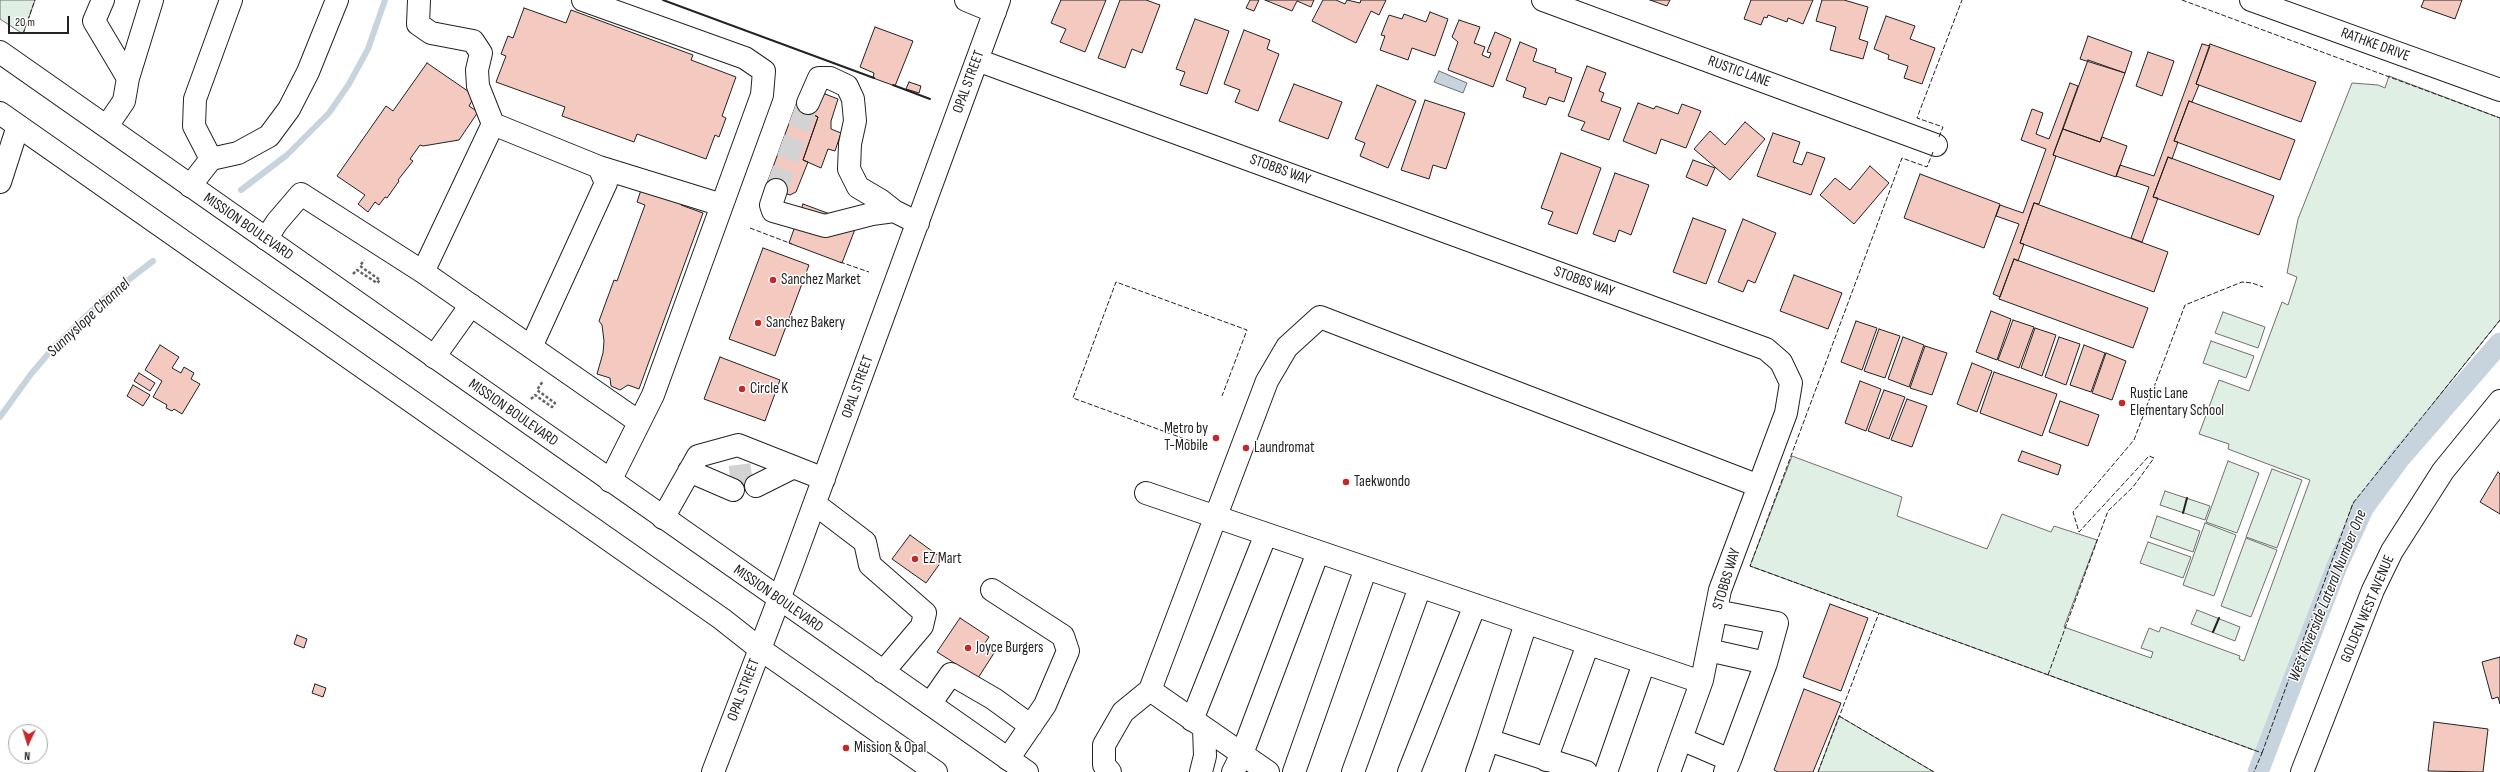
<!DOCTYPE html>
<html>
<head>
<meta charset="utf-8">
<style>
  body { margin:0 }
  #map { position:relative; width:2500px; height:772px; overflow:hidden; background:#fff; font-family:"Sofia Sans Condensed",sans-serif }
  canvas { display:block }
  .north { position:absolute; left:8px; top:724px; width:40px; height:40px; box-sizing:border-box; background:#fff; border:1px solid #a7a7a7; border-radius:50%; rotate:184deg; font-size:11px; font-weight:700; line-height:16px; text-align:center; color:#222 }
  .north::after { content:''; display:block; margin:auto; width:14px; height:18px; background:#c62828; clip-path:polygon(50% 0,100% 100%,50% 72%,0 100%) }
  .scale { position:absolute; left:8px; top:16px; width:61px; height:18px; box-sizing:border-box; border:2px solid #222; border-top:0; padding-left:5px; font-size:12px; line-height:14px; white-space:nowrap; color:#222; -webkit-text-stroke:3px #fff; paint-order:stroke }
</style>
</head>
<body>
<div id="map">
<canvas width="2500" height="772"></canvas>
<div class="north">N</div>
<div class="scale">20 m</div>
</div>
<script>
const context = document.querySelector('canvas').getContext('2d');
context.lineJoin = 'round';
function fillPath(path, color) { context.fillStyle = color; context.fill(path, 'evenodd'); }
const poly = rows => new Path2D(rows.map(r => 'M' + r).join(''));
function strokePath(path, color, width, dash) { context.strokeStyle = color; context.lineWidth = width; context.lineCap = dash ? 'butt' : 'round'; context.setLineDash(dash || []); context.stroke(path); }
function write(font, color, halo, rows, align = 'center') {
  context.font = font + ' "Sofia Sans Condensed",sans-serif'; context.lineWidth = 3; context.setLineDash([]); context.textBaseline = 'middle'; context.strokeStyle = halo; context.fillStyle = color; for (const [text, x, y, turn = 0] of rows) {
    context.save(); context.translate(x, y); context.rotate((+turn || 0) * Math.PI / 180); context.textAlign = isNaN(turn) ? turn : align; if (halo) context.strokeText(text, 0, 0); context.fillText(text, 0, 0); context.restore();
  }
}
const green = poly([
  [0,0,35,0,23,34,0,19,0,0],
  [2389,76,2500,118,2500,320,2353,504,2262,753,1750,566,1792,456,1902,497,1897,516,1987,549,2002,514,2051,532,2054,526,2097,540,2064,627,2151,658,2153,652,2141,648,2149,628,2159,632,2161,627,2240,656,2239,659,2244,661,2310,480,2228,449,2229,444,2199,434,2219,380,2249,391,2282,302,2288,305,2297,277,2287,273,2298,219,2352,83,2378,85,2385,88,2389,76],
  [2223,312,2265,327,2258,348,2215,333,2223,312],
  [2211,341,2254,356,2246,378,2203,363,2211,341],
  [2228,461,2259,473,2237,533,2206,522,2228,461],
  [2272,469,2302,480,2277,548,2246,537,2272,469],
  [2165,491,2210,506,2205,520,2160,505,2165,491],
  [2157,516,2200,531,2193,552,2150,537,2157,516],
  [2205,523,2236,535,2214,596,2183,585,2205,523],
  [2246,538,2277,550,2251,617,2221,606,2246,538],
  [2148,542,2191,557,2183,578,2140,563,2148,542],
  [2197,610,2240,627,2235,641,2191,624,2197,610],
  [1839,716,1934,772,1818,772,1839,716]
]);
fillPath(green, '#e0efe3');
strokePath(green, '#6f6f6f', 1);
const water = poly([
  [1439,71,1467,83,1463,93,1434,82,1439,71]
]);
fillPath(water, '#c7d3dd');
strokePath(water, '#6f6f6f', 1);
strokePath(poly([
  [241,190,287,155,329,113,349,84,368,49,385,0],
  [0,417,31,374,54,347,105,298,153,261]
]), '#c7d3dd', 6);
strokePath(poly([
  [2258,772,2337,566,2364,507,2400,458,2500,343]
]), '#c7d3dd', 21);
const building = poly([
  [1061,0,1106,0,1085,52,1060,42,1066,29,1051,23,1061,0],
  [1120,0,1146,0,1160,5,1142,53,1132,49,1125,68,1098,58,1120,0],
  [1250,0,1259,0,1254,11,1246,8,1250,0],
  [1265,0,1314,0,1311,7,1297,1,1292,11,1265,0],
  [1323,0,1336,0,1345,4,1347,0,1360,3,1361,0,1386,0,1379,15,1371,11,1356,43,1312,21,1323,0],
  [1650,0,1670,0,1667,6,1650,0],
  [1751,0,1813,0,1803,24,1788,18,1787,22,1768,15,1767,18,1764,17,1761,25,1744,19,1751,0],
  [1822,0,1844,0,1868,7,1859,39,1868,42,1863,59,1830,50,1836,27,1816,21,1822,0],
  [2424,0,2462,0,2455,19,2421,7,2424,0],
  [524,8,566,23,571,10,693,55,691,60,736,77,722,116,726,118,719,137,715,135,706,159,637,134,634,142,562,116,565,107,496,82,506,56,501,54,508,36,513,38,524,8],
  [1430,12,1448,19,1435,56,1412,48,1408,60,1380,50,1385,36,1381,35,1389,15,1402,19,1404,14,1426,22,1430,12],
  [1886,16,1915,26,1910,39,1935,48,1922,84,1904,78,1908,66,1888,59,1889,55,1874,49,1886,16],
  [1195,19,1229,31,1207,94,1180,85,1185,72,1176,69,1195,19],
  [1459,20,1480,27,1474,43,1485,47,1482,55,1489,58,1491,53,1487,52,1495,32,1511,39,1493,87,1448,70,1458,42,1452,37,1459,20],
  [875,27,913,41,895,86,873,78,874,73,860,67,875,27],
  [1244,30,1270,40,1267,49,1279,54,1258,111,1235,102,1240,90,1224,84,1244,30],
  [2088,36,2132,52,2125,73,2080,59,2088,36],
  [1520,42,1537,49,1533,61,1556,69,1555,72,1572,78,1564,102,1549,97,1546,105,1523,97,1526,88,1506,80,1520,42],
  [2202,44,2210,46,2196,84,2199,85,2192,102,2189,101,2174,141,2178,142,2172,159,2168,157,2153,197,2158,198,2142,242,2131,238,2149,187,2116,176,2120,165,2154,176,2202,44],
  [2210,44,2316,82,2301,122,2196,84,2210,44],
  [2148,52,2174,61,2162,96,2136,86,2148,52],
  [2088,60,2125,73,2100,142,2063,129,2088,60],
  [427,63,475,96,469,106,478,112,459,140,423,146,420,145,410,159,413,161,398,180,399,181,387,198,385,197,379,205,375,202,368,212,358,204,365,195,337,176,386,106,393,111,427,63],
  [1587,66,1606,73,1599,91,1604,93,1601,101,1621,108,1609,140,1581,130,1585,122,1568,116,1587,66],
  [909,82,921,86,919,93,906,89,909,82],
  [2070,83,2078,86,2053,155,2056,156,2039,204,2034,203,2020,243,2024,244,2018,261,2014,259,2000,297,1993,294,2019,224,1996,216,2000,205,2023,213,2046,149,2021,140,2032,109,2043,113,2036,134,2049,139,2070,83],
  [1294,84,1342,102,1328,139,1279,121,1294,84],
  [1377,85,1416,101,1388,168,1360,156,1365,143,1355,139,1377,85],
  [825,94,838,99,831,121,831,129,841,133,835,151,828,149,821,168,803,160,818,117,812,114,816,99,825,94],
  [798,99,815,106,812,114,818,117,803,160,808,162,796,192,790,195,766,186,798,99],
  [1425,100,1465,113,1446,169,1433,165,1429,179,1401,170,1425,100],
  [2189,101,2295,140,2280,180,2174,141,2189,101],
  [1638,103,1654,109,1656,106,1678,114,1682,104,1701,111,1686,148,1661,139,1656,154,1623,141,1638,103],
  [1745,122,1765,139,1730,180,1694,149,1710,131,1725,145,1745,122],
  [2063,129,2100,142,2102,137,2127,146,2116,177,2053,155,2063,129],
  [1773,133,1800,142,1793,162,1802,165,1807,152,1825,158,1811,195,1757,176,1773,133],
  [1561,153,1601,168,1577,234,1548,224,1553,212,1541,208,1561,153],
  [2168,157,2274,196,2259,235,2153,197,2168,157],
  [1693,160,1715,168,1707,186,1686,177,1693,160],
  [1870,166,1889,183,1854,224,1820,195,1835,178,1850,190,1870,166],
  [1615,173,1649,185,1631,235,1619,230,1615,242,1593,234,1615,173],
  [1920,174,2000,204,1984,248,1904,218,1920,174],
  [641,190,682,202,681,205,703,213,639,389,628,385,620,390,611,386,610,378,597,374,603,353,604,341,602,325,599,321,614,280,617,281,645,205,637,202,641,190],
  [2034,203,2168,252,2154,292,2020,243,2034,203],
  [803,204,857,224,842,263,789,243,803,204],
  [1693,218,1726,230,1706,284,1673,272,1693,218],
  [1743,219,1776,233,1755,283,1748,280,1743,292,1718,282,1743,219],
  [763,248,809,265,775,356,729,339,763,248],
  [2014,259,2148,308,2133,348,1999,299,2014,259],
  [1794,275,1842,293,1828,329,1780,311,1794,275],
  [1991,311,2011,319,1997,360,1976,352,1991,311],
  [2013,320,2034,327,2019,368,1998,360,2013,320],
  [1856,321,1877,328,1862,370,1841,362,1856,321],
  [2035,328,2056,335,2042,376,2021,368,2035,328],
  [1879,329,1900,336,1885,378,1864,371,1879,329],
  [1903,337,1924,345,1909,387,1888,379,1903,337],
  [2059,337,2080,344,2066,385,2045,377,2059,337],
  [160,345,179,357,172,368,181,373,184,367,194,373,191,379,200,384,182,414,174,409,172,411,166,408,167,405,153,397,162,381,145,370,160,345],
  [2084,345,2105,353,2091,392,2070,385,2084,345],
  [1925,346,1947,353,1932,395,1910,388,1925,346],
  [2106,353,2126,361,2112,400,2092,393,2106,353],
  [720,357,780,380,765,421,704,399,720,357],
  [1972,363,1992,371,1977,412,1957,404,1972,363],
  [1994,372,2057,394,2042,436,1980,413,1994,372],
  [139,373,155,383,150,391,134,381,139,373],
  [1860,381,1881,389,1866,431,1845,423,1860,381],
  [133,385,150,395,143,406,127,396,133,385],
  [1884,390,1905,397,1889,439,1868,431,1884,390],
  [1907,399,1927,406,1912,447,1891,440,1907,399],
  [2060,401,2099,415,2088,446,2049,432,2060,401],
  [2022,451,2061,465,2058,475,2018,461,2022,451],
  [2498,472,2500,474,2500,514,2480,502,2498,472],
  [910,535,943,559,926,583,892,559,910,535],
  [1830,604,1868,618,1841,691,1803,677,1830,604],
  [960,618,989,637,985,643,996,650,978,678,937,652,960,618],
  [297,635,307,639,304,648,294,644,297,635],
  [2500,657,2500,704,2498,697,2492,699,2482,662,2500,657],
  [315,684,326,688,323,697,312,693,315,684],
  [1804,689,1841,703,1813,772,1778,772,1774,770,1804,689],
  [2434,722,2488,729,2483,772,2428,771,2434,722]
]);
fillPath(building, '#f3c9c0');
strokePath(building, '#222', 1);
strokePath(poly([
  [776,190,808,103],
  [730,477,753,474]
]), '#d3d3d3', 22, [22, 11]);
const minor = poly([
  [103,0,94,21,128,78,124,101,107,126],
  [583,0,745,58,764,71,762,95,653,395,610,481],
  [966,0,995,12],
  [1543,0,1936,145],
  [2251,0,2500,90],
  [977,60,1766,349,1781,362,1791,383,1786,413,1720,590,1702,680,1669,772],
  [128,78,152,0],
  [808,103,819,78,830,78,847,86,853,99,855,121,850,144,849,169,858,187,880,200,894,211,918,223],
  [493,124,599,167,606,183,531,347],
  [211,159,194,126,195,99,231,0],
  [599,167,722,205],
  [0,182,18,126],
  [190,186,211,159,238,153,269,136,289,109,308,72,337,0],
  [776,190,771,205,773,211,825,226,872,214,894,211],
  [266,239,277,222,301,194,423,272,493,124,478,86,477,70,481,53,473,41,431,33,418,24,419,0],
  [423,272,639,422],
  [434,357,471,305],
  [689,471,733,490],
  [756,486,794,467],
  [1146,493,1701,682],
  [815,504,865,542,870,565,925,613,922,626,883,672],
  [663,518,698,456,738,445,824,479],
  [992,590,1063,636,1068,651,1045,705,1008,759],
  [1716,611,1777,623,1766,663],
  [1526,623,1488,740,1586,772],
  [1708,650,1766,663,1730,760],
  [930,704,951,674,994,699,1031,726],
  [1192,720,1266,534],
  [1681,739,1730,760,1725,772],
  [1546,760,1588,644],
  [713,772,792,565,999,0],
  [1110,772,1104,765,1104,745,1123,712,1150,690],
  [1201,772,1205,756,1204,728],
  [1233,772,1242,754,1318,552],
  [1268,772,1150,690,1267,381,1287,347,1320,317,1759,486],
  [1294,772,1366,568],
  [1353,772,1420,587],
  [1409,772,1475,605],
  [1477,772,1488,740],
  [1606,772,1644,663],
  [2302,772,2373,590,2392,551,2443,471,2500,401]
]);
const major = poly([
  [0,52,1027,772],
  [0,113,722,619,760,649,936,772]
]);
strokePath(minor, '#222', 24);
strokePath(major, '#222', 24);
strokePath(poly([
  [353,274,357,270,377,283,380,280,360,266,364,260],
  [531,399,535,395,552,407,555,403,537,390,543,381]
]), '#646464', 2.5, [3, 2]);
strokePath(minor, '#fff', 22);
strokePath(major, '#fff', 22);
strokePath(poly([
  [2182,0,2500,118],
  [23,34,35,0],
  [1939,137,1943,127,1917,118,1962,0],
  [1933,152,1927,167,1902,158,1750,566,2262,753,2254,772],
  [750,228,792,244],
  [840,262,869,272],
  [1204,446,1073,398,1116,282,1247,330,1222,396],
  [2048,675,2108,511,2133,487,2154,458,2149,456,2079,532,2073,512,2134,440,2185,305,2242,282,2252,283,2263,287],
  [1839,716,1934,772],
  [2262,753,2353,503,2500,320],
  [1818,772,1879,613]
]), '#222', 1, [5, 2]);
strokePath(poly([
  [663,0,874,78],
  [893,85,930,99],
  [2183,513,2187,498],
  [2213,632,2219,618]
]), '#222', 2);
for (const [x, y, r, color] of [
  [773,280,4,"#c62828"],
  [758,323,4,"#c62828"],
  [742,389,4,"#c62828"],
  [2122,403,4,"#c62828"],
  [1216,438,4,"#c62828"],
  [1246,448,4,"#c62828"],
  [1346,482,4,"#c62828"],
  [915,559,4,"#c62828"],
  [968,648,4,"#c62828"],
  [846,748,4,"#c62828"]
]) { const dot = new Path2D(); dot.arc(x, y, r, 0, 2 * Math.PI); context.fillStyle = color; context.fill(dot); strokePath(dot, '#fff', 1.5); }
write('15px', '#222', '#fff', [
  ["RATHKE DRIVE",2375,45,20],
  ["RUSTIC LANE",1739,72,20],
  ["OPAL STREET",969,82,-70],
  ["STOBBS WAY",1280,170,20],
  ["MISSION BOULEVARD",248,227,35],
  ["STOBBS WAY",1584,282,20],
  ["OPAL STREET",858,387,-70],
  ["MISSION BOULEVARD",513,413,35],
  ["STOBBS WAY",1727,579,-73],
  ["MISSION BOULEVARD",778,599,35],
  ["GOLDEN WEST AVENUE",2368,609,-67],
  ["OPAL STREET",744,690,-69]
]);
write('15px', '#222', '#fff', [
  ["Sanchez Market",781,280],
  ["Sanchez Bakery",766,323],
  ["Circle K",750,389],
  ["Rustic Lane",2130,394],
  ["Elementary School",2130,411],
  ["Metro by",1208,429,"right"],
  ["T-Mobile",1208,446,"right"],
  ["Laundromat",1254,448],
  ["Taekwondo",1354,482],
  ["EZ Mart",923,559],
  ["Joyce Burgers",976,648],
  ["Mission & Opal",854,748]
], 'left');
write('italic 16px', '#222', '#fff', [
  ["Sunnyslope Channel",89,318,-43],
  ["West Riverside Lateral Number One",2328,596,-68]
]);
</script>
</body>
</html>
